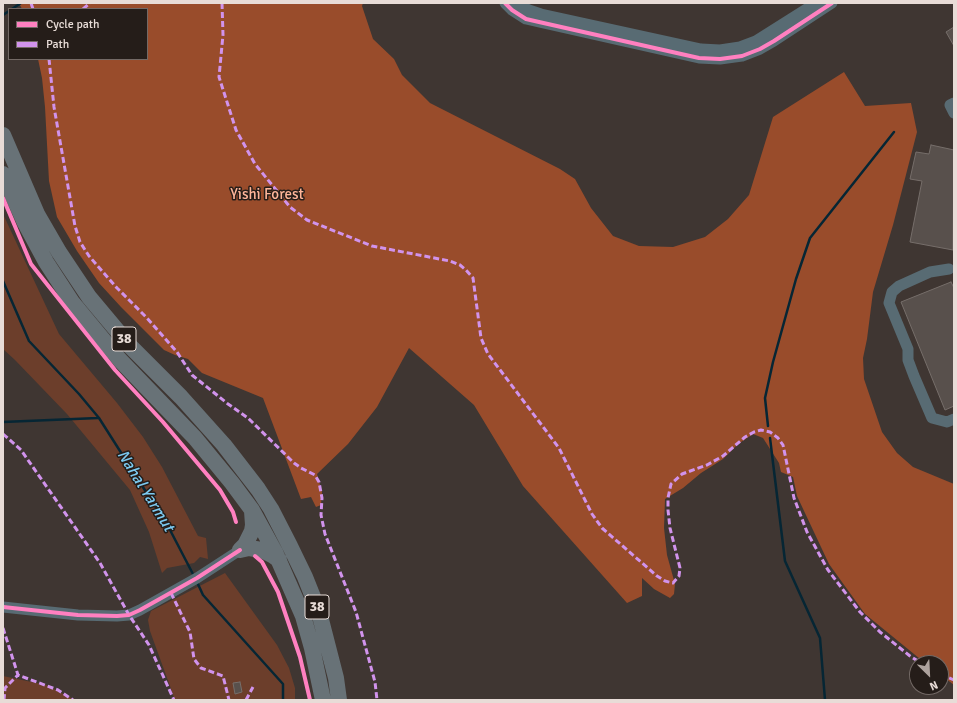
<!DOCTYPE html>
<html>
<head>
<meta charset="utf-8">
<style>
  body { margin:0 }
  #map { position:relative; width:957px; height:703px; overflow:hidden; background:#3f3632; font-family:Signika,sans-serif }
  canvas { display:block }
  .frame { position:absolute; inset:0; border:4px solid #e8dcd7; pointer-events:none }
  .legend { position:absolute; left:8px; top:8px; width:140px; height:52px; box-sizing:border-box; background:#251d19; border:1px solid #736965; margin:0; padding:5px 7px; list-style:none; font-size:12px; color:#e8dcd7 }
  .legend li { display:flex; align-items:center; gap:8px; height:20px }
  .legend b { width:20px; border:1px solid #736965 }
  .north { position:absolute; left:909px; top:655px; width:40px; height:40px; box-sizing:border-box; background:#251d19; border:1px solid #736965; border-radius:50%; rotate:156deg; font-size:11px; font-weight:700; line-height:16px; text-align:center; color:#e8dcd7 }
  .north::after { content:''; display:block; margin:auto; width:14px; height:18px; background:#ada29d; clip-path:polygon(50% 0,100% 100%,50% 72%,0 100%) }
</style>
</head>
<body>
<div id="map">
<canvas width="957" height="703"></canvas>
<div class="frame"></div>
<ul class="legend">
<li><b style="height:5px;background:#ff80c0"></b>Cycle path</li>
<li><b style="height:5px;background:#d193ec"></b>Path</li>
</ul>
<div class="north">N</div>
</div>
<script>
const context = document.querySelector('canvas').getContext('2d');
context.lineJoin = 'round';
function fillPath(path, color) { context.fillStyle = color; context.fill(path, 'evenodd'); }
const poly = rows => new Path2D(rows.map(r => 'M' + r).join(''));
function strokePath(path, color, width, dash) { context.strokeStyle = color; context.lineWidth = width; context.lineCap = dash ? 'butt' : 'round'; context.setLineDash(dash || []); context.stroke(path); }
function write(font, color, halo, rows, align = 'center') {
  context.font = font + ' Signika,sans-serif'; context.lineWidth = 3; context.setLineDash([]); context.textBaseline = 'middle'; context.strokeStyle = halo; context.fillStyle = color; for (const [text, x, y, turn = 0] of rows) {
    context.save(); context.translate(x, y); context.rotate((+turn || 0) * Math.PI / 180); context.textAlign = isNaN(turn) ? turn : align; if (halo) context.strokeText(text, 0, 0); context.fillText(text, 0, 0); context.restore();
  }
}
fillPath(poly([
  [3,214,59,334,117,403,143,437,162,467,198,536,206,538,208,559,200,557,194,563,167,568,162,573,149,532,130,490,67,414,15,360,3,349],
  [225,573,277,645,289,668,295,688,295,700,175,700,150,631,148,620,151,611],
  [3,676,46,685,75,700,3,700]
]), '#6c3e2b');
fillPath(poly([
  [19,3,363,3,362,6,373,39,394,59,402,75,430,103,560,169,575,179,591,208,613,236,639,246,673,247,705,237,728,219,749,195,773,117,844,72,865,106,911,103,917,132,893,225,873,292,867,339,863,358,864,379,882,432,897,453,913,467,954,484,954,685,941,675,941,663,925,663,865,614,829,564,797,496,793,477,781,472,779,463,763,438,753,434,738,444,723,459,701,473,683,488,665,499,664,528,667,555,675,584,674,594,670,598,654,589,642,578,642,596,627,603,523,486,474,405,409,348,377,407,348,444,317,474,322,492,321,505,316,507,311,497,301,499,263,398,202,373,188,359,175,355,164,350,121,307,99,283,77,251,57,217,49,181,45,107,42,78,38,59,147,59,147,9,22,9]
]), '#994c2b');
strokePath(poly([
  [12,9,21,3],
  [3,15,9,11],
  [3,281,29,341,79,394,99,418,169,528,194,576],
  [3,422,98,418],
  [768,426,765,398,773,362,796,279,810,238,894,132],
  [770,438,785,561,820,638,825,700],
  [197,582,203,595,283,684,283,700]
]), '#062634', 2.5);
const building = poly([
  [954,27,954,46,946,32,954,27],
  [931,145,954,150,953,250,910,242,922,181,910,179,916,152,929,154,931,145],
  [951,282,954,288,954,406,945,410,901,302,951,282],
  [240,682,242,692,235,694,233,683,240,682]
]);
fillPath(building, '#58504c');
strokePath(building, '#766e6a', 1);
strokePath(poly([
  [505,3,512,10,526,19,539,22,699,58,720,59,742,56,760,49,774,41,832,3],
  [516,3,529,10,541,14,701,49,720,50,740,47,756,41,816,3],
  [954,103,950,105,954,113],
  [949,269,930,272,899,286,892,292,889,303,908,349,908,360,914,376,932,418,947,422,954,419],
  [3,607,78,615,117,616,129,615,140,610,197,578,240,550]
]), '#586b73', 11);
strokePath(poly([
  [3,135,37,214,59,252,89,297,130,346,181,397,224,445,258,489,271,509,290,546,305,577,319,612,336,678,339,700],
  [3,174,25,223,46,262,72,302,120,360,195,438,232,483,252,510,275,552,303,616,312,648,323,700],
  [240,550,245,545,252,531,253,525,252,511],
  [240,550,249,548,262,550,272,555,279,560]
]), '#687277', 16);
strokePath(poly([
  [31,3,33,9],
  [222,3,223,35,219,77,236,130,255,164,290,207,307,220,372,246,450,261,460,265,466,270,473,278,481,338,488,354,559,448,592,514,602,528,657,576,665,581,673,583,679,576,680,568,670,528,668,510,668,498,671,484,682,474,707,465,723,456,745,437,754,432,761,430,770,432,778,438,783,445,794,498,807,532,828,570,860,612,880,632,910,656,921,663],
  [83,9,90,3],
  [49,59,54,107,75,226,80,242,89,256,117,288,147,318,177,352,192,375,228,404,248,418,294,463,301,468,315,475,319,482,322,498,321,515,325,534,356,612,375,682,377,700],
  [3,434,21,450,100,563,129,615,149,645,174,700],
  [171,593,190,632,194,659,201,668,223,676,229,700],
  [3,628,18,675,58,690,73,700],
  [941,674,954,680],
  [4,700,5,688,18,675],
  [246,700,253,687]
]), '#d193ec', 3, [6, 3]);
strokePath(poly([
  [505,3,512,10,526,19,539,22,699,58,720,59,742,56,760,49,774,41,832,3],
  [3,198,31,264,115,370,163,422,220,490,233,512,236,522],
  [255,556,262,562,278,592,300,657,310,700],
  [3,607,78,615,117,616,129,615,140,610,197,578,240,550]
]), '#ff80c0', 4);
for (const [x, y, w] of [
  [124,339,24],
  [317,607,24]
]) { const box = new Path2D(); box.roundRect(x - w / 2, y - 12, w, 24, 3); context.fillStyle = '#251d19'; context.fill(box); strokePath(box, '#e8dcd7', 1); }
write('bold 14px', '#e8dcd7', null, [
  ["38",124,339],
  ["38",317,607]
]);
write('15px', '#ffb69a', '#251d19', [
  ["Yishi Forest",267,195]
]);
write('italic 16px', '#7cc9f0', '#251d19', [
  ["Nahal Yarmut",145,491,58]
]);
</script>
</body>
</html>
